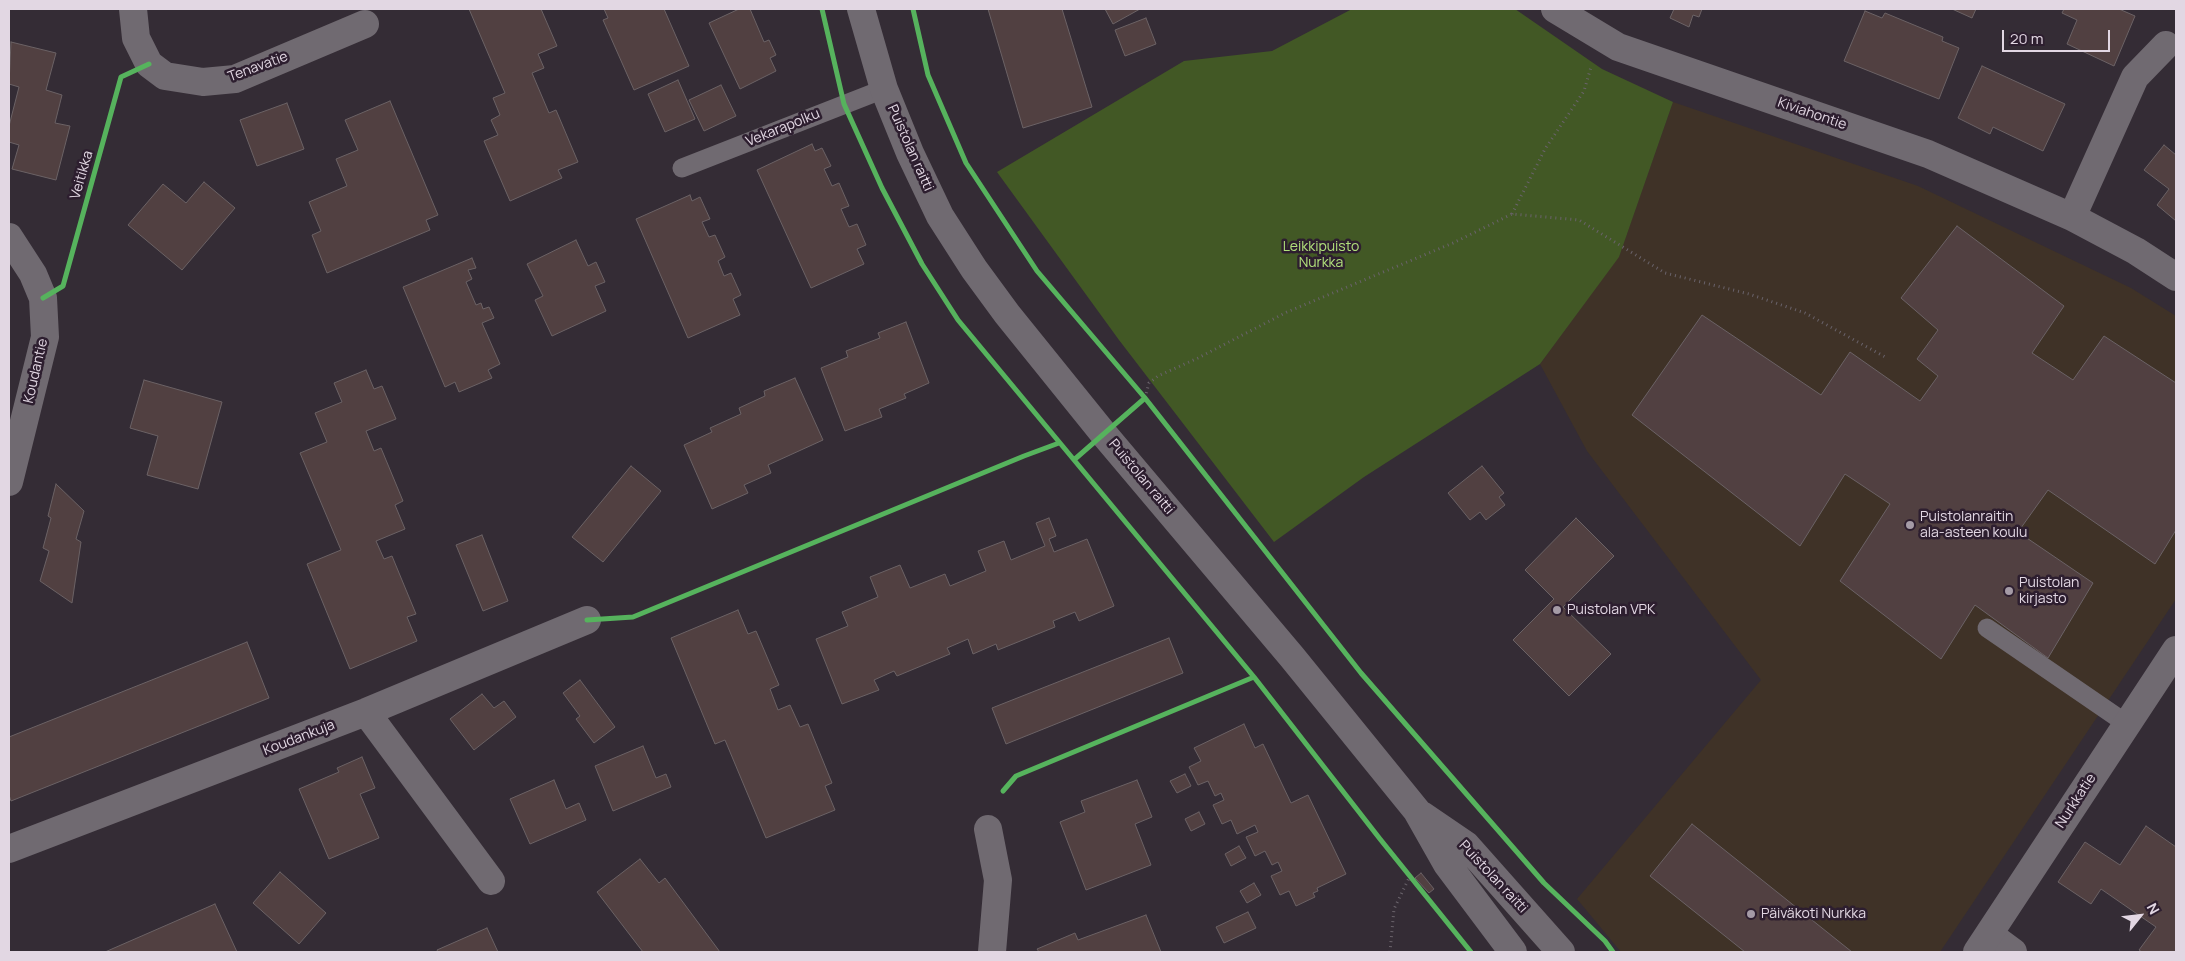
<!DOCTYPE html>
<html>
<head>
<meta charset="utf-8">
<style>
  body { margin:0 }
  #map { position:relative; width:2185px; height:961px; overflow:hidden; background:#342c35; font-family:Manrope,sans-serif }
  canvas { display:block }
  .frame { position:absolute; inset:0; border:10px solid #e2d7e3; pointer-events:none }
  .north { position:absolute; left:2115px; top:891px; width:50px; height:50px; -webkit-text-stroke:4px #2d1e2f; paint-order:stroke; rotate:61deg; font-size:14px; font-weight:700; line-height:20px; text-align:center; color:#e2d7e3 }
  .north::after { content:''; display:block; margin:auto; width:18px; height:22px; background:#e2d7e3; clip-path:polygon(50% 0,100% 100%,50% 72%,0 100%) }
  .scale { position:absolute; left:2002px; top:30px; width:108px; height:22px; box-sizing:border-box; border:2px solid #e2d7e3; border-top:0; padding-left:6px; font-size:15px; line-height:18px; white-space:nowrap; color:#e2d7e3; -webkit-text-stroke:4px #2d1e2f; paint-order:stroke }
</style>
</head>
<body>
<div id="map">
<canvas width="2185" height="961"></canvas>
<div class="frame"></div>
<div class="north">N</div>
<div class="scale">20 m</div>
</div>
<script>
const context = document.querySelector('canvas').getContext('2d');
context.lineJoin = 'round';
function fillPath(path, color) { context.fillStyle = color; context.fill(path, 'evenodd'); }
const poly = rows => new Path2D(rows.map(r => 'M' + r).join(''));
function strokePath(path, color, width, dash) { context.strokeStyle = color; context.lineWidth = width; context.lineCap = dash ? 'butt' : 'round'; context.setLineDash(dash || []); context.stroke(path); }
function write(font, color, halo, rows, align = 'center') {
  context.font = font + ' Manrope,sans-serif'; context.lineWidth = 5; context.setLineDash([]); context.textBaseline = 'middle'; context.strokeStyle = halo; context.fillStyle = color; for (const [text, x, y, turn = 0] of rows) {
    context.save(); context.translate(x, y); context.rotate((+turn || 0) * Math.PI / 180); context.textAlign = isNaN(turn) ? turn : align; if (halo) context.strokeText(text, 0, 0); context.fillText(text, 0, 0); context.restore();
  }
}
fillPath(poly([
  [1673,102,1918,186,2131,288,2176,316,2176,599,1940,952,1621,952,1577,899,1761,680,1587,451,1540,364,1619,256]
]), '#3f3227');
fillPath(poly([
  [1352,9,1515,9,1602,69,1673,102,1619,257,1540,364,1364,477,1274,542,1119,340,997,172,1184,61,1272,51]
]), '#425825');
const building = poly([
  [469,9,541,9,557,46,538,54,544,68,532,73,549,113,556,110,578,162,558,170,562,178,510,201,484,141,498,135,491,120,500,115,493,98,505,93,469,9],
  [604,9,664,9,689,66,634,90,603,20,608,18,604,9],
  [739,9,750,9,764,42,769,40,776,55,770,58,776,71,740,89,709,23,739,9],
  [988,9,1062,9,1092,107,1023,128,988,9],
  [1105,9,1140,9,1113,24,1105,9],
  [1674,9,1702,9,1699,17,1693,15,1689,27,1670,18,1674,9],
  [1952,9,1976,9,1972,18,1952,9],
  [2064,9,2119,9,2135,16,2114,66,2067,44,2077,20,2062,13,2064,9],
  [1865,11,1882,18,1885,13,1943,37,1942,41,1959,48,1939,99,1844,61,1865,11],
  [1146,18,1156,44,1125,56,1115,30,1146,18],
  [11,42,56,53,46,90,62,95,55,123,70,126,56,180,12,169,19,145,9,142,9,126,19,87,9,84,11,42],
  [1982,66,2065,104,2043,151,1993,127,1990,134,1958,118,1982,66],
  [678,80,695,119,665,132,648,94,678,80],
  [721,85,736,116,704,131,689,100,721,85],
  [390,101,438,215,426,220,430,230,327,273,312,235,321,231,309,202,347,186,336,159,358,150,345,120,390,101],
  [287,103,304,149,257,166,240,120,287,103],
  [812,144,815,151,822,148,831,166,824,169,832,186,839,183,849,206,841,209,849,227,857,224,866,245,857,249,864,264,811,288,757,170,812,144],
  [2164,145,2176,155,2176,221,2157,205,2169,189,2144,170,2164,145],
  [204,182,235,208,182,270,128,225,163,184,186,203,204,182],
  [690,195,692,201,700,197,710,219,702,222,709,237,715,235,725,257,718,261,724,276,731,273,741,295,733,299,740,315,688,338,636,219,690,195],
  [1957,226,2064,306,2032,353,2073,380,2104,336,2176,383,2176,530,2155,564,2048,490,2018,532,2093,583,2048,658,1975,605,1941,659,1840,581,1890,504,1845,474,1800,546,1632,415,1702,315,1821,395,1850,352,1920,401,1938,376,1917,359,1938,330,1901,298,1957,226],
  [576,240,588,266,596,262,605,282,595,286,606,311,552,336,535,300,543,296,527,264,576,240],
  [472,258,476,268,468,270,472,279,466,282,476,305,481,303,483,309,489,307,494,318,482,323,500,364,488,370,492,378,459,392,455,382,445,387,403,287,472,258],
  [906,322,929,383,904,394,906,398,879,409,882,417,845,431,821,368,848,357,846,351,880,338,878,333,906,322],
  [366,370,374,389,382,386,396,419,366,431,374,451,381,448,403,501,395,505,405,529,376,541,384,559,392,556,416,614,407,617,417,641,350,669,307,564,341,550,300,453,327,442,315,413,342,402,334,383,366,370],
  [795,378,823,440,768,465,771,473,744,485,748,493,712,509,684,445,712,432,710,428,741,414,739,408,765,396,764,391,795,378],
  [144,380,222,402,198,489,147,475,158,436,130,428,144,380],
  [631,466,661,491,603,562,572,537,631,466],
  [1482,466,1504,493,1499,497,1505,505,1486,520,1480,512,1470,520,1448,493,1482,466],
  [56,484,84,511,76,539,81,542,72,603,40,581,49,551,43,548,51,518,48,516,56,484],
  [1049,518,1056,536,1049,539,1054,552,1087,539,1114,606,1079,621,1075,612,1053,621,1055,627,998,650,996,644,973,654,968,639,947,648,950,654,897,676,894,671,874,680,879,690,842,704,816,639,848,626,842,612,878,597,870,577,900,565,910,588,945,574,950,586,986,571,978,551,1004,541,1011,560,1045,546,1036,523,1049,518],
  [1576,518,1614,556,1563,607,1611,654,1569,696,1513,640,1554,599,1525,570,1576,518],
  [482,535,508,601,483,611,456,545,482,535],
  [738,610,748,634,756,631,779,685,770,689,778,710,790,705,800,727,808,724,832,783,825,786,835,810,766,838,725,740,715,744,671,638,738,610],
  [1169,638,1183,673,1006,744,992,708,1169,638],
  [247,642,269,698,11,801,9,795,9,737,247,642],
  [580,680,615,727,594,743,576,719,580,716,563,693,580,680],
  [482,694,494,708,504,701,516,717,474,750,450,719,482,694],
  [1244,724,1255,748,1263,744,1291,803,1308,795,1346,874,1317,888,1318,891,1313,893,1315,897,1296,906,1289,891,1280,895,1271,876,1282,871,1278,862,1272,865,1265,851,1255,856,1246,837,1258,832,1255,825,1237,834,1231,820,1222,824,1213,805,1224,800,1221,793,1215,796,1208,781,1198,785,1189,767,1201,761,1194,748,1244,724],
  [643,746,656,778,666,774,671,787,613,811,595,766,643,746],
  [362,757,375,788,360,794,379,838,329,859,299,789,339,772,337,768,362,757],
  [1185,774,1191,786,1177,793,1170,781,1185,774],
  [554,780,566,809,579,803,586,820,530,844,510,799,554,780],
  [1137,780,1152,817,1135,824,1151,865,1086,890,1060,822,1085,812,1081,801,1137,780],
  [1199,812,1205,824,1191,831,1185,819,1199,812],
  [1692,824,1852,952,1745,952,1650,876,1692,824],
  [2146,826,2176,847,2176,952,2142,952,2139,950,2156,927,2101,889,2091,904,2058,882,2085,842,2120,865,2146,826],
  [1239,846,1246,858,1231,866,1225,854,1239,846],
  [640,859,659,883,665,878,720,952,643,952,597,892,640,859],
  [280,872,326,913,299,944,253,903,280,872],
  [1421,873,1434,889,1429,893,1415,878,1421,873],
  [1254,883,1261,895,1247,903,1240,891,1254,883],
  [215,904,237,952,105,952,215,904],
  [1248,912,1256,928,1224,943,1216,927,1248,912],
  [1146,915,1161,952,1039,952,1037,949,1075,933,1078,940,1146,915],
  [487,928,498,952,438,952,437,950,487,928]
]);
fillPath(building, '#514041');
strokePath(building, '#6b6265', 1);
strokePath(poly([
  [1512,214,1545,149,1584,91,1591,67],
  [1145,398,1149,383,1158,376,1198,358,1287,312,1453,243,1512,214,1579,220,1665,273,1749,294,1805,313,1887,358],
  [1390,952,1394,909,1410,876]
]), '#6a636b', 3, [1, 4]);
strokePath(poly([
  [682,168,884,89],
  [1987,628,2127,724]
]), '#706a71', 19);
strokePath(poly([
  [133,9,136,38,149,64,165,76,203,82,235,79,365,24],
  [1555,9,1618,47,1928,154,2072,217,2136,251,2176,277],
  [2072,217,2135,77,2166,45],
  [9,237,33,274,43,298,45,337,9,482],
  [366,712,491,881],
  [988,829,998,880,992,952],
  [9,849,366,712,587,620],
  [1990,935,2013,952]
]), '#706a71', 28);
strokePath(poly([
  [861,9,884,89,910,153,940,216,974,269,1007,314,1103,433,1292,657,1417,811,1447,864,1513,952],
  [1422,815,1466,845,1561,952],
  [1977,952,2176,650]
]), '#706a71', 28);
strokePath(poly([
  [822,9,844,104,882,188,922,264,958,320,1254,677,1380,839,1471,952],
  [913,9,928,75,966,163,1037,271,1145,398,1361,673,1544,883,1605,941,1613,952],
  [43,298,63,286,121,77,149,64],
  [1075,459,1145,398],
  [587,620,633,617,1024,456,1059,443],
  [1003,791,1016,776,1254,677]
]), '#56b35d', 5);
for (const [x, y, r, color] of [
  [1910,525,5,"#a59ba6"],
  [2009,591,5,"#a59ba6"],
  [1557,610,5,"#a59ba6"],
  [1751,914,5,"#a59ba6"]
]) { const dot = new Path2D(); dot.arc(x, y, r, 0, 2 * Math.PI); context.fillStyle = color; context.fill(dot); strokePath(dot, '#2d1e2f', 2); }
write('14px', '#e2d7e3', '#2d1e2f', [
  ["Tenavatie",258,67,-20],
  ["Kiviahontie",1812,114,19],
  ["Vekarapolku",783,128,-22],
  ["Puistolan raitti",910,148,66],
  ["Veitikka",82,175,-74],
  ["Koudantie",36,371,-77],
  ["Puistolan raitti",1141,477,50],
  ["Koudankuja",299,738,-21],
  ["Nurkkatie",2076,801,-57],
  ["Puistolan raitti",1493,877,47]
]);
write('14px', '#b1e07b', '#2d1e2f', [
  ["Leikkipuisto",1321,247],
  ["Nurkka",1321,263]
]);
write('14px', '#e2d7e3', '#2d1e2f', [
  ["Puistolanraitin",1920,517],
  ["ala-asteen koulu",1920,533],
  ["Puistolan",2019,583],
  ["kirjasto",2019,599],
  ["Puistolan VPK",1567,610],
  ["Päiväkoti Nurkka",1761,914]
], 'left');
</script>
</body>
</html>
